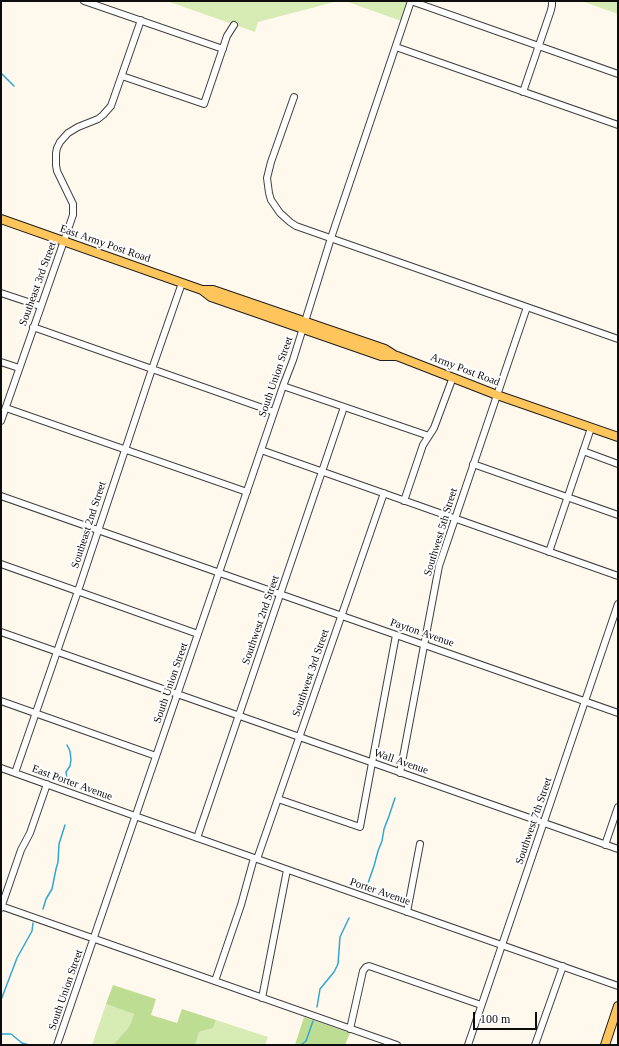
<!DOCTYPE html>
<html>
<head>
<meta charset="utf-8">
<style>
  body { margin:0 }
  #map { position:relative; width:619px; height:1046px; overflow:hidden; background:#fff9ed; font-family:Georgia,serif }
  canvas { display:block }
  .frame { position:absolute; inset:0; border:2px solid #0d0d0d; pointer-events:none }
  .scale { position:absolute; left:473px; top:1012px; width:64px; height:18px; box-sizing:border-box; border:2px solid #0d0d0d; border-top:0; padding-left:5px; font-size:12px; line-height:14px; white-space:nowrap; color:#0d0d0d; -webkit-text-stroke:3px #fff; paint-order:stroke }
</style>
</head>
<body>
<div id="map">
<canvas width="619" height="1046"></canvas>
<div class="frame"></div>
<div class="scale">100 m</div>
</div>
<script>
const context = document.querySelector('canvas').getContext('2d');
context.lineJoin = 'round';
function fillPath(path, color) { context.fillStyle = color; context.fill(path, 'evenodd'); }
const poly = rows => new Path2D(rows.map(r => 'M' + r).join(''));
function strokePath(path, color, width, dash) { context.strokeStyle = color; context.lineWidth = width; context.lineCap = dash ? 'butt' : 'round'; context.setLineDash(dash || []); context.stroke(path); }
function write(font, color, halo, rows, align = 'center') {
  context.font = font + ' Georgia,serif'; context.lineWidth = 4; context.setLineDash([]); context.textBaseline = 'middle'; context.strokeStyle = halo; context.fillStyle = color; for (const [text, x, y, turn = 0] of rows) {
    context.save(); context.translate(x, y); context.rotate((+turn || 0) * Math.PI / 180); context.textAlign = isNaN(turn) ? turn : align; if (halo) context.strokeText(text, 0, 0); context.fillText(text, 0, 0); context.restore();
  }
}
fillPath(poly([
  [167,1,338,1,258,22,255,32],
  [345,1,411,1,404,22],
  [581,1,618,1,618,14],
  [106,1004,134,1014,129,1027,113,1045,92,1045],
  [216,1020,268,1037,265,1045,195,1045,199,1032,213,1028]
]), '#d7ebb5');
fillPath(poly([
  [113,985,156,999,151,1015,177,1023,182,1009,216,1020,213,1028,199,1032,195,1045,113,1045,129,1027,134,1014,106,1004],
  [304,1017,350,1033,345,1045,295,1045]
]), '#bddd93');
strokePath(poly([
  [1,73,14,86],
  [66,782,67,778,66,772,70,766,71,760,70,751,67,745],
  [375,893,369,890,367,886,374,866,378,851,382,841,384,829,389,816,395,798],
  [43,909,46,899,52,889,56,869,58,862,59,844,65,825],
  [1,1000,17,958,32,931,33,923],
  [317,1007,320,989,334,972,338,964,340,937,349,918],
  [1,1034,11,1034,22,1043,29,1045],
  [301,1045,306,1041,313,1021]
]), '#33a6d4', 1.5);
const minor = poly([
  [84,1,223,49],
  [411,1,618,74],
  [396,47,618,125],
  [122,76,204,104,227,36,234,25],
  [523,92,551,10,552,5,552,1],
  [294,97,271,162,267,178,269,193,271,200,280,213,290,222,296,226,618,339],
  [1,293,40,306],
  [33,327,274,412],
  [1,362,19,368],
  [283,386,429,436],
  [6,408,247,492],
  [1,421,73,215,73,204,57,171,56,165,56,153,57,148,60,142,68,133,78,127,98,119,103,115,111,106,141,20],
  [261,450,618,576],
  [583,451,618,464],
  [473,464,618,515],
  [1,496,618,713],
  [404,501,423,445,434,428,453,377],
  [549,552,591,428],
  [1,564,198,634],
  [1,632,618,849],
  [1,701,156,756],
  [1,768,135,816,618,986],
  [15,773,78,591,152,369,182,283],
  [400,773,439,566,527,307],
  [278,799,360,827,396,635],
  [197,838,344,407],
  [605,845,618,807],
  [257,859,384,493],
  [1,906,397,1045],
  [1,908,21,850,30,833,47,784],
  [407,912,420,844],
  [215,981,241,905,254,858],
  [262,998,287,870],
  [350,1029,363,971,366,967,369,966,481,1005],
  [57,1045,283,386,293,360,331,238,411,1],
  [468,1045,618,604],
  [535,1045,563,966]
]);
const major = poly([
  [1,219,202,290,211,297,381,356,397,356,497,395,618,437],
  [202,290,213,290,385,349,396,356],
  [605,1045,618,1006]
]);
strokePath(minor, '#404040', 8);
strokePath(major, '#1e1e1e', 10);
strokePath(minor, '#fff', 6);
strokePath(major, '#ffc55d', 8);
write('11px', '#0d0d0d', '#fff', [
  ["East Army Post Road",105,244,19],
  ["Southeast 3rd Street",38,284,-70],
  ["Army Post Road",465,370,21],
  ["South Union Street",276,377,-71],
  ["Southeast 2nd Street",89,525,-72],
  ["Southwest 5th Street",441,532,-73],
  ["Southwest 2nd Street",261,620,-71],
  ["Payton Avenue",422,633,19],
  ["Southwest 3rd Street",311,673,-71],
  ["South Union Street",171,683,-71],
  ["Wall Avenue",401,762,19],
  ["East Porter Avenue",72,783,20],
  ["Southwest 7th Street",534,821,-71],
  ["Porter Avenue",380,892,19],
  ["South Union Street",66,990,-71]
]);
</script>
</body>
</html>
